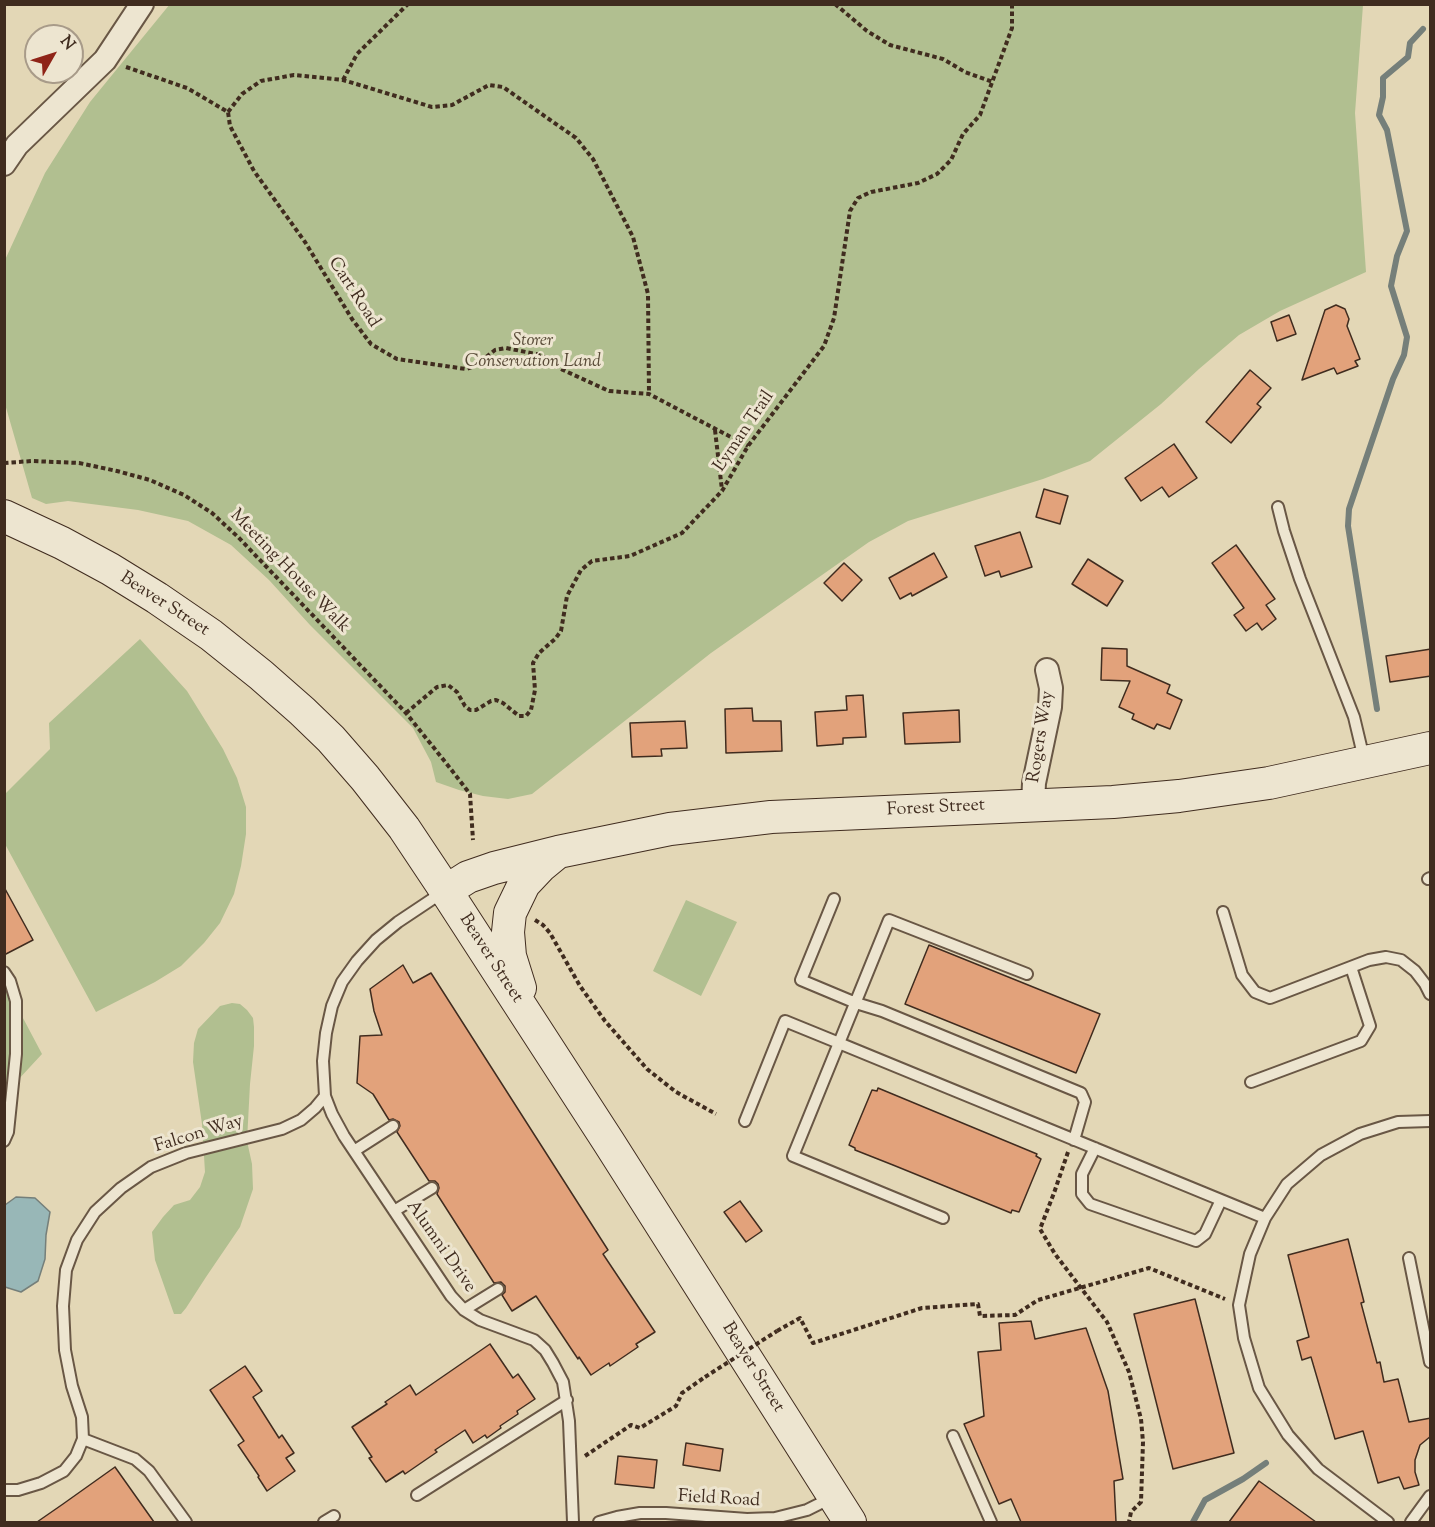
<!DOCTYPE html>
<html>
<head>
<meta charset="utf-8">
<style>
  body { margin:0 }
  #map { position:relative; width:1435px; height:1527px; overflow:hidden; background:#e3d7b6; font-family:"Sorts Mill Goudy",serif }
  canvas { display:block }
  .frame { position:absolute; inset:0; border:6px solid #402c1f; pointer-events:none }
  .north { position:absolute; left:24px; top:24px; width:60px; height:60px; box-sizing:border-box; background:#ede5d0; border:2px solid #a89b89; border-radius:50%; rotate:51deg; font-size:16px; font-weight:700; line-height:24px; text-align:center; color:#402c1f }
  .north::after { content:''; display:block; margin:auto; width:21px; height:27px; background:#8f2418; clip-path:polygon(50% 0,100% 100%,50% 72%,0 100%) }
</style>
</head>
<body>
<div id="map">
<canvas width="1435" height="1527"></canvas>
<div class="frame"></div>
<div class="north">N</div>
</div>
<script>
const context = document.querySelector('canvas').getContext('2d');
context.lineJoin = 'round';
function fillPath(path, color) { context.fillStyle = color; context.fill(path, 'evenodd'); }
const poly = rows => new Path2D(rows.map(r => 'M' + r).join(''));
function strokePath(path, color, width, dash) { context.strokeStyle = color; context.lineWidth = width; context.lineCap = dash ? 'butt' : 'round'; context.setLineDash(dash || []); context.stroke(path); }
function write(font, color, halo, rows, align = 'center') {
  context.font = font + ' "Sorts Mill Goudy",serif'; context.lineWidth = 6; context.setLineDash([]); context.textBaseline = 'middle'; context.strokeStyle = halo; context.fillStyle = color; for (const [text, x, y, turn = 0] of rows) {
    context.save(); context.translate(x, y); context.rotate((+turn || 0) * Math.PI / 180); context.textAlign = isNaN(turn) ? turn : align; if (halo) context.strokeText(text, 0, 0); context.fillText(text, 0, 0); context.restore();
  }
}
fillPath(poly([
  [170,4,1363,5,1355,113,1366,272,1280,311,1239,335,1199,369,1161,404,1090,461,1043,479,908,521,869,542,711,653,532,794,508,799,483,796,459,790,436,782,431,762,413,728,310,625,269,580,231,545,188,521,138,510,68,501,46,504,32,498,5,404,5,260,45,173,90,102],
  [140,639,187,691,223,749,237,778,246,807,246,834,241,866,234,894,220,923,204,943,181,966,155,982,96,1012,5,844,5,794,50,749,49,723],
  [686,900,737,922,701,996,653,971],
  [5,984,42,1054,17,1081,5,1108],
  [232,1003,240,1004,247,1010,253,1018,254,1027,254,1046,250,1084,247,1141,252,1164,253,1189,240,1227,206,1277,186,1308,181,1314,174,1314,155,1260,152,1232,163,1217,174,1205,190,1200,200,1187,205,1172,202,1124,193,1062,194,1043,198,1029,220,1006]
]), '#b1bf90');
const water = poly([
  [16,1197,35,1198,50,1212,46,1235,45,1259,38,1281,21,1292,5,1287,5,1205,16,1197]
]);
fillPath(water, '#98b7b7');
strokePath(water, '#757f7a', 1.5);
strokePath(poly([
  [1377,709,1348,526,1349,509,1393,379,1404,355,1407,337,1391,286,1397,256,1407,231,1387,130,1379,115,1383,97,1383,78,1408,57,1410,43,1423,29],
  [1193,1522,1205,1500,1243,1479,1266,1463]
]), '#757f7a', 6);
const building = poly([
  [1336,305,1345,309,1349,319,1347,326,1360,359,1355,361,1358,366,1337,374,1334,368,1302,380,1325,310,1336,305],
  [1289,315,1296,334,1277,341,1271,322,1289,315],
  [1250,370,1271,388,1257,404,1261,407,1231,443,1206,422,1250,370],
  [1174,444,1197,478,1169,497,1162,487,1141,501,1125,478,1174,444],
  [1044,489,1068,496,1060,524,1036,517,1044,489],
  [1020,532,1032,567,1001,577,999,571,985,576,975,546,1020,532],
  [1236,545,1275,599,1266,605,1276,619,1262,630,1257,623,1246,631,1234,615,1244,608,1212,563,1236,545],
  [934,553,947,577,912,596,911,593,900,599,889,578,934,553],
  [1088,559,1123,581,1107,606,1072,584,1088,559],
  [844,563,862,580,842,601,824,583,844,563],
  [1102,648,1127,649,1127,666,1170,685,1167,693,1182,700,1170,729,1157,724,1154,729,1132,719,1134,714,1119,707,1130,681,1101,680,1102,648],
  [1431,649,1431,676,1390,682,1386,656,1431,649],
  [863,695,866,737,843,738,843,744,817,746,815,712,847,710,846,696,863,695],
  [752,708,753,721,781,721,782,751,726,753,725,709,752,708],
  [959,710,960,742,905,744,903,713,959,710],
  [685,721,687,748,661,749,662,756,632,757,630,723,685,721],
  [4,887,33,940,4,955,4,887],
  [929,945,1100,1014,1076,1073,905,1004,929,945],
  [403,965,413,983,431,973,608,1250,603,1254,655,1332,636,1344,638,1347,610,1366,609,1363,591,1375,579,1357,578,1359,536,1296,512,1311,502,1295,505,1292,505,1286,501,1282,494,1283,437,1194,439,1188,438,1184,435,1181,429,1181,397,1132,400,1126,399,1122,393,1119,389,1120,373,1094,357,1083,360,1036,382,1035,374,1011,370,989,403,965],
  [878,1088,1037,1154,1036,1156,1041,1159,1019,1212,1012,1210,1011,1213,893,1165,855,1150,855,1148,849,1145,872,1090,877,1091,878,1088],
  [740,1201,762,1231,746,1242,724,1212,740,1201],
  [1348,1239,1364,1302,1361,1303,1377,1363,1380,1362,1384,1382,1398,1379,1409,1422,1431,1418,1431,1436,1420,1445,1415,1460,1415,1472,1419,1485,1404,1489,1399,1477,1378,1483,1363,1431,1335,1439,1311,1357,1302,1360,1297,1341,1309,1337,1288,1255,1348,1239],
  [1195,1299,1234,1453,1173,1469,1134,1314,1195,1299],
  [1031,1321,1035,1339,1086,1328,1108,1391,1123,1479,1114,1481,1116,1522,1021,1522,1011,1499,999,1504,964,1424,984,1416,978,1352,1001,1350,999,1323,1031,1321],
  [490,1344,513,1378,518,1374,535,1399,517,1411,518,1414,500,1426,501,1428,487,1438,485,1435,473,1443,465,1430,435,1450,437,1452,405,1474,403,1471,386,1482,369,1458,372,1457,352,1427,387,1404,385,1402,410,1385,416,1395,490,1344],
  [245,1366,262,1391,253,1397,279,1438,282,1435,294,1453,286,1458,295,1471,267,1491,258,1477,259,1476,238,1445,244,1441,210,1390,245,1366],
  [686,1443,723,1449,720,1471,683,1465,686,1443],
  [618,1456,657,1460,654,1488,615,1484,618,1456],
  [115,1467,154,1522,37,1522,63,1504,115,1467],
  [1259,1481,1316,1522,1229,1522,1259,1481]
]);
fillPath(building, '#e2a27b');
strokePath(building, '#402c1f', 1.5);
const lane = poly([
  [1278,507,1284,531,1300,579,1354,717,1364,759],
  [1428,879,1430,878],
  [834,899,801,980,856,1003,882,1011,1081,1093,1085,1102,1074,1140],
  [1223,912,1242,975,1255,992,1270,998,1369,960,1386,957,1401,960,1415,971,1425,984,1430,994],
  [4,972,10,981,16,1001,16,1054,8,1132,4,1141],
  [1027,974,889,920,839,1043,1265,1218],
  [1251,1082,1361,1041,1370,1026,1351,967],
  [325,1096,332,1114,344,1136,451,1296,464,1310,480,1320,534,1340,545,1350,553,1363,563,1382,569,1421,573,1522],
  [745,1121,785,1021,839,1043,793,1156,943,1218],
  [1095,1148,1082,1174,1082,1194,1090,1204,1196,1241,1205,1234,1221,1200],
  [354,1151,393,1126],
  [394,1211,432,1188],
  [1409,1258,1430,1362],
  [464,1310,498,1289],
  [953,1436,991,1522],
  [83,1439,135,1459,149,1471,186,1522],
  [4,1490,18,1490,41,1483,64,1471,76,1456,83,1439,82,1417,72,1386,65,1350,63,1306,66,1270,77,1240,95,1212,121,1188,151,1167,186,1153,282,1129,301,1120,315,1108,325,1096,323,1061,326,1033,332,1006,342,982,357,961,376,940,398,922,443,892],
  [417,1495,567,1400],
  [324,1522,334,1516],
  [599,1522,617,1517,640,1513,666,1513,747,1519,775,1518,807,1510,831,1498],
  [1388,1522,1318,1469,1288,1435,1259,1388,1244,1338,1239,1305,1250,1254,1265,1218,1287,1184,1321,1155,1360,1134,1398,1122,1430,1121],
  [1411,1522,1430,1496]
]);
const street = poly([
  [4,164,17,145,105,60,142,4],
  [1033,805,1034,783,1050,707,1051,688,1047,670]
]);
const secondary = poly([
  [4,516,62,543,110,569,157,598,211,635,261,675,302,711,331,739,365,778,404,828,446,891,608,1141,850,1522],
  [446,891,468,877,494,868,558,852,670,829,771,817,1113,802,1179,796,1269,783,1430,748],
  [520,988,510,956,508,932,510,913,524,884,540,867,557,853]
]);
strokePath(lane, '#695745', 14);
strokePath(street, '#695745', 26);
strokePath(secondary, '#402c1f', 34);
strokePath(poly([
  [835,4,867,31,890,45,943,59,965,72,993,82],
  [126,67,187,88,228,112,230,126,254,171,305,242,352,319,371,344,397,359,466,369,475,366,495,350,506,348,541,355,563,370,609,391,649,394,748,446],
  [343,80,357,54,408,4],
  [228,112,242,94,261,81,294,75,343,80,432,107,452,105,489,85,503,87,576,138,593,159,633,237,648,294,649,394],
  [715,430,722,490],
  [4,463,32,461,79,463,117,471,150,480,184,495,212,513,238,537,406,713,450,768,470,794,473,840],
  [406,713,437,687,448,685,457,692,465,706,470,710,476,710,491,701,496,700,503,703,519,716,526,716,531,710,535,690,533,663,539,653,555,639,561,631,567,596,581,570,592,561,630,556,682,533,722,491,748,446,824,346,834,318,850,211,858,198,871,192,918,183,937,174,951,160,963,134,980,115,1012,28,1012,4],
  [535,920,543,925,550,933,580,986,605,1021,647,1069,676,1092,716,1114],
  [1068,1152,1054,1193,1040,1229,1055,1254,1107,1322,1129,1372,1141,1419,1143,1442,1141,1502,1131,1512,1129,1522],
  [777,1331,800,1318,813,1343,922,1308,978,1304,980,1316,1015,1315,1038,1300,1149,1268,1225,1299],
  [585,1456,631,1425,640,1428,676,1406,682,1393,705,1377]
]), '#402c1f', 4, [4.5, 3]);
strokePath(lane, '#ede5d0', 10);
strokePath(street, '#ede5d0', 22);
strokePath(secondary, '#ede5d0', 32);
strokePath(poly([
  [705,1377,777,1331]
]), '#402c1f', 4, [4.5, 3]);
write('18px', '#402c1f', '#ede5d0', [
  ["Cart Road",353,293,57],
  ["Lyman Trail",745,432,-56],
  ["Meeting House Walk",289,572,46],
  ["Beaver Street",164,605,33],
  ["Rogers Way",1042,737,-81],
  ["Forest Street",936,809,-3],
  ["Beaver Street",490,959,57],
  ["Falcon Way",199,1135,-17],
  ["Alumni Drive",440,1247,55],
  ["Beaver Street",752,1368,58],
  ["Field Road",719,1500,3]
]);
write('italic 18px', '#574936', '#ede5d0', [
  ["Storer",533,342],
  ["Conservation Land",533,363]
]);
</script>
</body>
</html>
